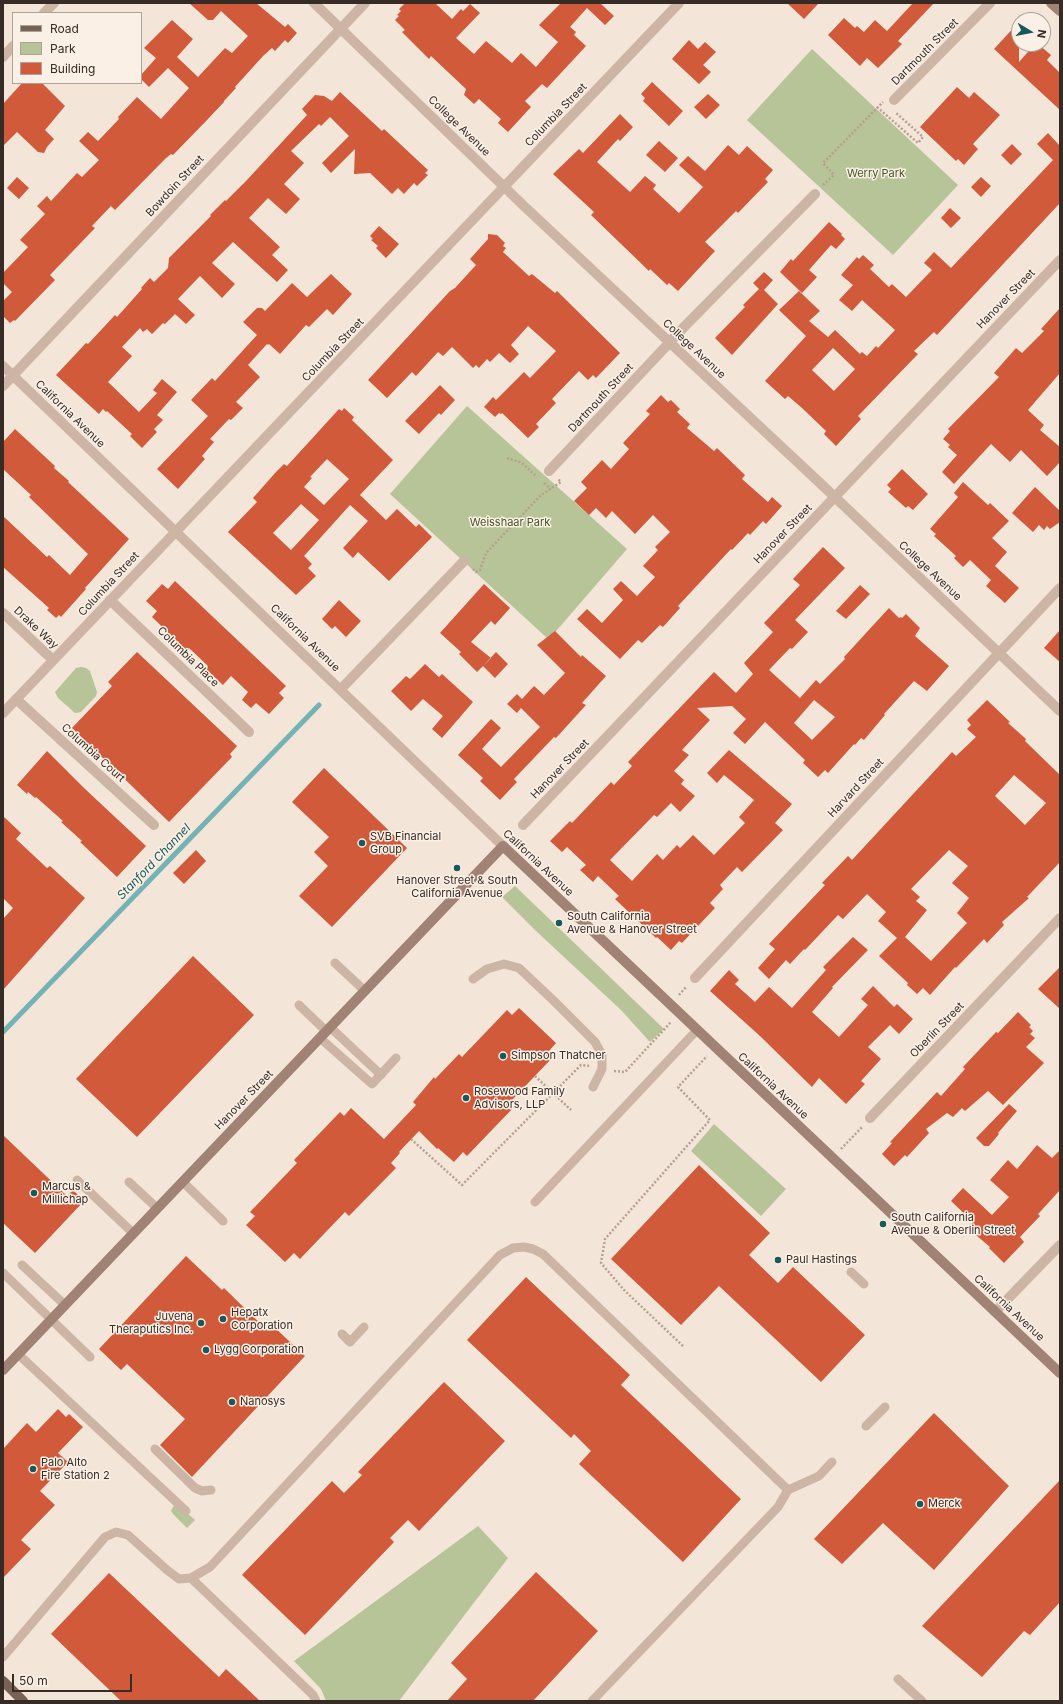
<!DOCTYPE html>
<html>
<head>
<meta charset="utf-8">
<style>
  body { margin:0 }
  #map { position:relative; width:1063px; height:1704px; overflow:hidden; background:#f3e6d9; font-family:Inter,sans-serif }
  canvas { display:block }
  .frame { position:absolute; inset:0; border:4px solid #372b26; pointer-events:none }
  .legend { position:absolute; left:12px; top:12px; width:130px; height:72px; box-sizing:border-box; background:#fbf0e5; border:1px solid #ada199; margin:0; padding:5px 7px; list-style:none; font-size:12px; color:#372b26 }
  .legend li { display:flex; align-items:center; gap:8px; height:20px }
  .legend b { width:20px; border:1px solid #ada199 }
  .north { position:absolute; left:1011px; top:12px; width:40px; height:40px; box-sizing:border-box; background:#fbf0e5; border:1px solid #ada199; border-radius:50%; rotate:100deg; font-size:11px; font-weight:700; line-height:16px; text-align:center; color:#372b26 }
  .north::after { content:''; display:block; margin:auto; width:14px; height:18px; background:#18595c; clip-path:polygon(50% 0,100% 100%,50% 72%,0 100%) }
  .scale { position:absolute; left:12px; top:1674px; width:120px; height:18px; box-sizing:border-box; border:2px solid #372b26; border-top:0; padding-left:5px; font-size:12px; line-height:14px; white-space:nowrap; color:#372b26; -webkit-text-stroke:3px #fbf0e5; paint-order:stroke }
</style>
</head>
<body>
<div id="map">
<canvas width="1063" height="1704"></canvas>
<div class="frame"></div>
<ul class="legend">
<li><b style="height:5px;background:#7a6156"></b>Road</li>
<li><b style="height:11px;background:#b6c497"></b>Park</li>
<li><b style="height:11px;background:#d05a3a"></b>Building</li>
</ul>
<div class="north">N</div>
<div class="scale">50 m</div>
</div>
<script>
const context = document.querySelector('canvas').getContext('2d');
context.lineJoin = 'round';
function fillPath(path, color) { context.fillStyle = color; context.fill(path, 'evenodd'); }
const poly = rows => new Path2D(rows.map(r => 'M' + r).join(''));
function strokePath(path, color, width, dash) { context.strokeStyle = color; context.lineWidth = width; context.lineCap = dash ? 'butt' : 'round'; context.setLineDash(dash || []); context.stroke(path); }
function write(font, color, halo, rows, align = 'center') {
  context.font = font + ' Inter,sans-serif'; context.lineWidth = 3; context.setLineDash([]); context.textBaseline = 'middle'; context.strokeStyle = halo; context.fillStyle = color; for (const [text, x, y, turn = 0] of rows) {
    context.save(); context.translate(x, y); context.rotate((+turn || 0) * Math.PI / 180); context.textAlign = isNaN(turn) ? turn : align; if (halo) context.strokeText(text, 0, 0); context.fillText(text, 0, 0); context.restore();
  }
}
fillPath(poly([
  [812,49,958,185,893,255,747,120],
  [467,406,627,549,551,637,549,635,547,638,390,494],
  [81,667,86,668,90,671,97,692,96,696,81,712,75,713,58,698,55,692,76,668],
  [515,886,664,1029,650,1042,649,1041,621,1010,536,931,502,897],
  [714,1124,786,1189,761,1216,691,1151],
  [175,1505,179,1506,195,1520,187,1528,173,1514,171,1511,173,1507],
  [478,1526,508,1558,399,1701,326,1701,321,1689,294,1661]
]), '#b6c497');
strokePath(poly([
  [3,1032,319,705]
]), '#75b2b3', 5);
fillPath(poly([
  [189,3,256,3,285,27,288,24,297,33,288,43,285,40,275,51,272,48,263,56,235,87,236,88,224,101,224,102,207,120,173,155,171,154,165,159,115,210,111,206,92,226,95,228,50,275,55,280,15,321,14,320,10,323,3,316,3,301,12,292,3,283,3,273,28,247,20,240,45,214,37,206,47,196,51,201,77,173,82,177,99,160,79,141,88,132,98,141,119,119,118,117,137,97,161,119,189,88,168,68,149,87,141,79,141,75,156,58,144,48,172,20,193,39,177,57,198,77,225,48,232,53,248,36,221,11,213,20,208,20],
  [405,3,435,3,452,19,461,9,463,11,470,4,480,13,456,38,474,54,486,41,512,63,521,53,536,67,558,42,539,25,561,3,600,3,614,16,605,25,587,8,570,27,576,32,574,35,586,46,547,88,542,84,525,101,531,107,508,132,498,123,501,119,479,99,474,104,464,95,466,89,431,56,429,59,402,32,405,30,395,20,399,16,397,15,401,11,399,9],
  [787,3,819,3,804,19],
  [913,3,934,3,898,41,902,44,878,68,867,58,860,66,828,35,844,18,855,28,857,26,864,32,875,20,887,31],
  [1019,22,1019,62,1035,44,1038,44,1051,55,1047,60,1060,73,1060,110,994,49],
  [689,40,698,49,705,42,716,52,703,65,711,72,699,84,672,59],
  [652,82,683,111,669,126,643,101,645,98,641,94],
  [22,83,42,83,65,106,45,130,54,139,47,147,44,153,38,152,17,132,3,146,3,104],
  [957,87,969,98,974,92,1000,115,973,144,978,149,964,165,958,159,956,161,920,127],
  [340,92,382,131,384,129,428,170,425,173,428,175,417,186,414,183,404,194,398,188,392,194,370,173,354,174,355,149,331,173,322,163,349,136,330,117,321,126,319,124,291,151,304,163,284,184,300,199,286,214,268,198,249,218,280,247,272,255,288,270,277,282,233,242,212,263,235,284,222,298,200,276,178,299,195,315,186,324,175,314,165,324,163,323,152,334,147,329,143,332,140,328,122,347,132,356,108,382,139,412,157,393,153,390,162,379,177,392,157,415,163,420,154,429,157,432,142,448,130,436,132,434,107,411,106,412,103,409,99,414,56,375,86,343,88,344,115,315,117,317,142,289,141,288,150,278,154,282,168,268,169,258,211,216,210,215,225,200,226,201,246,181,307,115,302,109,315,95,324,96,332,101],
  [708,94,720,105,706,119,694,107],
  [620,114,633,127,620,141,618,139,597,162,630,192,645,176,656,185,653,189,679,213,703,187,679,165,688,156,705,171,728,145,739,155,747,146,773,170,765,179,768,182,738,213,736,211,705,242,715,251,678,291,669,283,667,285,650,269,649,271,591,215,594,212,553,174,579,149,583,153],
  [1048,133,1060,146,1060,203,937,335,934,332,914,351,918,354,858,416,861,419,836,446,824,434,826,431,802,408,788,396,785,399,765,381,806,336,779,310,799,291,820,311,809,321,828,337,835,330,860,354,862,352,867,356,876,346,878,348,895,330,862,300,852,311,839,300,853,285,841,275,857,257,859,259,863,255,874,265,870,269,889,287,892,284,906,297,932,270,924,263,934,252,951,268,1053,160,1037,144],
  [833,348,855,369,834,391,812,370],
  [659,141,678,158,665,172,646,155],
  [1012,144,1022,154,1011,165,1001,155],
  [17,177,29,188,19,199,7,188],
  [981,177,991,186,981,197,971,187],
  [950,208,961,218,951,228,941,218],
  [829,222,842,234,841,235,845,239,836,249,831,245,809,270,817,277,802,293,780,272,791,259,793,261],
  [379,226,399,244,386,258,376,248,378,246,371,240,373,239,370,236],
  [488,234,497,235,505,243,503,246,506,248,503,252,529,276,532,274,555,293,557,291,620,353,596,378,593,375,588,380,579,371,552,399,556,403,536,424,539,427,528,438,502,413,501,414,499,413,495,417,484,407,493,397,496,400,524,372,530,378,556,351,528,326,511,345,519,354,510,363,499,353,490,362,487,359,479,368,476,365,473,368,452,347,443,356,438,352,416,376,412,372,387,398,368,380,450,291,455,288,476,265,470,259,488,239],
  [764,272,773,280,764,290,778,304,732,355,715,338,745,307,743,305,759,289,753,283],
  [331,274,352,294,333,315,327,309,309,327,306,325,280,354,269,344,268,345,267,344,248,365,260,377,236,402,243,408,231,420,229,419,210,439,214,442,202,456,205,459,178,489,157,469,208,416,191,400,212,378,215,381,257,335,243,322,257,308,262,308,265,311,292,283,307,297],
  [1060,308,1060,373,1028,410,1044,425,1040,430,1060,447,1060,462,1047,476,1021,450,1010,462,991,444,954,484,942,472,957,455,948,447,950,445,943,439,950,431,948,429,999,377,994,373,1016,348,1022,353,1044,331,1041,329],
  [440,385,455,400,441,415,439,413,419,434,405,421],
  [661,395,668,402,671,400,680,409,677,412,690,424,687,428,714,451,717,448,745,475,742,479,768,502,772,497,782,506,766,524,763,521,750,535,748,533,732,550,731,549,678,606,680,608,663,627,660,625,642,643,638,640,620,659,577,619,587,609,602,623,623,600,613,589,621,581,637,596,655,577,643,566,658,550,655,547,670,532,653,515,635,534,612,511,606,518,596,508,589,515,574,501,587,488,581,482,602,460,611,469,629,449,623,443,650,414,646,411],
  [344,408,354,417,352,420,393,460,360,495,386,520,397,509,416,527,419,524,432,537,389,581,358,552,353,558,343,548,368,521,350,505,304,556,312,564,308,568,316,576,296,595,228,532,257,502,253,498,276,472,284,464,287,466,339,409,342,411],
  [327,459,349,479,324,505,304,487,312,478,310,477],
  [301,504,319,520,291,550,273,533],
  [15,429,55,466,54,468,69,481,68,482,129,539,85,588,86,589,61,617,59,615,56,618,47,610,49,608,3,567,3,516,47,557,49,555,70,575,88,554,29,497,31,495,3,469,3,442],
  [902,469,928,494,913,510,908,506,906,508,888,492,891,489,887,485],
  [963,482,988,505,990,503,1009,521,992,538,1007,552,995,566,1019,588,1005,603,986,586,991,580,970,560,963,567,954,558,956,556,934,536,936,534,930,529,958,497,954,493],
  [1035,487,1060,511,1060,522,1050,529,1047,526,1044,530,1039,525,1033,532,1012,513],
  [823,547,845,568,795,620,808,632,792,649,790,648,769,670,800,698,816,680,820,684,845,659,844,657,889,608,899,618,901,617,902,618,906,614,920,628,915,636,949,666,927,691,914,681,884,714,885,715,864,740,861,738,855,745,854,744,828,773,825,770,818,777,803,763,805,760,765,722,745,744,733,733,746,719,732,706,697,708,710,720,682,750,689,755,674,771,684,780,681,784,695,796,680,812,671,803,657,817,654,815,610,860,632,881,657,854,663,860,677,845,680,848,693,835,714,855,745,823,739,817,754,800,724,775,717,783,707,773,729,750,792,804,775,823,783,830,742,872,737,867,720,885,723,889,710,903,715,908,682,943,679,941,671,950,657,937,656,938,615,899,619,896,598,876,593,882,580,870,586,865,567,847,562,852,550,841,570,821,572,823,611,782,614,785,632,766,628,762,714,672,736,693,753,674,744,663,773,632,764,623,800,585,793,579],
  [814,700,835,717,812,740,794,723],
  [175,581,286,686,279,693,284,698,269,714,256,703,251,708,242,700,248,692,231,676,223,685,206,669,208,666,189,648,187,651,152,617,157,611,146,601,162,584,168,589],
  [484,584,510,608,495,625,491,621,471,642,491,658,477,672,459,654,461,652,440,633],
  [860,585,870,594,846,619,836,611],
  [339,600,361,621,346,637,335,626,332,629,322,619],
  [1060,630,1060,662,1044,648],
  [555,631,581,657,582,655,606,676,582,703,586,705,556,738,554,737,514,779,517,782,500,800,480,781,483,778,458,755,491,719,501,728,482,749,501,767,540,727,521,708,517,713,507,704,517,694,522,699,534,686,544,695,565,673,537,645],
  [137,652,237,746,230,754,232,757,169,822,72,728,112,686,108,682],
  [496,652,508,664,495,678,483,666],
  [425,664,439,677,442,674,473,702,442,738,432,729,443,716,423,699,411,711,391,691,406,676,410,679],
  [987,700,1010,722,1008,723,1026,739,1025,741,1060,775,1060,862,1027,897,1029,898,1002,922,1004,925,987,943,984,939,956,968,955,967,930,995,923,988,917,994,907,985,908,983,879,956,897,938,878,921,886,912,867,894,843,919,838,915,805,950,804,949,790,964,786,960,769,979,758,968,775,949,769,944,825,885,822,883,848,856,852,860,952,752,956,756,976,737,967,729,971,725,967,720],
  [1014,775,1046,803,1025,825,995,796],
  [949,850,968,866,952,883,969,898,957,913,967,923,931,961,905,937,927,910,916,901,920,897,911,889],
  [47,751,84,788,146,846,117,877,80,842,82,841,61,822,63,821,36,797,35,798,28,792,27,794,17,785],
  [324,768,407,848,332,927,299,896,328,866,314,852,329,837,292,802],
  [3,816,21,833,16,839,47,868,50,866,85,898,3,990,3,919,13,908,3,898],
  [196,850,206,861,184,884,173,873],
  [853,937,868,950,832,987,833,988,812,1012,839,1037,868,1005,861,999,873,986,894,1007,897,1004,913,1019,899,1034,890,1025,868,1047,881,1059,861,1081,865,1084,846,1104,819,1078,812,1087,760,1036,710,991,729,970,739,980,735,984,755,1002,769,987,792,1008,826,970,823,967],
  [193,956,254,1015,137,1137,76,1079],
  [1060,967,1060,1009,1038,989],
  [519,1008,556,1043,549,1051,554,1056,510,1102,514,1107,467,1156,463,1152,454,1162,438,1148,437,1149,419,1131,399,1152,400,1153,391,1163,396,1168,349,1216,345,1212,300,1259,294,1253,285,1262,246,1225,255,1216,250,1212,297,1163,294,1160,340,1112,344,1116,351,1108,384,1139,416,1105,413,1102,434,1077,435,1079,459,1054,462,1057,507,1010,512,1015],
  [1018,1012,1031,1025,1029,1027,1033,1031,1030,1034,1035,1038,1026,1047,1044,1063,1003,1105,988,1091,965,1111,962,1108,953,1117,947,1113,926,1129,929,1133,907,1157,905,1155,894,1166,882,1154,892,1143,890,1142,937,1092,941,1096,965,1069,963,1067,996,1032,998,1033],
  [1009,1104,1017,1111,998,1133,999,1134,989,1146,984,1146,976,1138],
  [3,1135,67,1196,73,1190,84,1201,35,1253,3,1223],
  [1037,1145,1052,1158,1060,1150,1060,1190,1040,1212,1038,1214,1040,1216,1020,1237,1024,1242,1004,1263,989,1248,990,1247,970,1230,972,1228,970,1225,973,1222,951,1201,963,1188,992,1215,1009,1197,990,1180,1008,1160,1017,1169],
  [699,1165,770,1233,749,1255,778,1283,793,1267,865,1335,821,1382,719,1286,681,1325,611,1259],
  [186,1256,222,1290,224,1288,268,1331,273,1326,305,1356,192,1477,160,1445,185,1419,127,1364,121,1370,99,1349],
  [526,1277,630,1375,621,1385,741,1499,683,1562,579,1464,591,1451,574,1434,571,1438,467,1340],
  [444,1382,505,1441,419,1531,408,1520,390,1538,394,1542,305,1635,242,1575,332,1481,344,1493,362,1475,358,1472],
  [58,1409,66,1417,69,1414,83,1427,58,1453,68,1462,40,1491,55,1505,21,1540,31,1549,3,1578,3,1449,27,1423,36,1432],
  [934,1413,1009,1486,934,1570,883,1523,842,1564,814,1539],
  [1060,1480,1060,1602,1030,1635,1024,1631,982,1677,922,1626],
  [536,1572,598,1631,533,1701,447,1701,467,1679,451,1663],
  [109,1573,219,1677,226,1669,260,1701,121,1701,51,1634]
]), '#d05a3a');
strokePath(poly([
  [877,107,918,143,923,137,895,112],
  [823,185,834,175,823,163,883,102],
  [507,458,522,463,537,477],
  [544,483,551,489],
  [473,569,476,572,480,570,486,553,541,495,561,482,558,479],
  [679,995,686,987],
  [614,1071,625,1072,671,1022],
  [535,1076,571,1110],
  [411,1139,462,1185,581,1065,589,1066],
  [841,1149,863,1126],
  [683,1346,624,1290,601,1263,605,1239,710,1120,678,1087,707,1056]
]), '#b89f8e', 2.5, [2, 2]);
strokePath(poly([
  [335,963,365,991],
  [473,979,487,969,504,964,519,968,554,1001,595,1042,602,1055,602,1069,593,1087],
  [299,1005,326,1031],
  [330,1027,381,1075],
  [320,1038,372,1084,396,1058],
  [77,1180,133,1233],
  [129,1182,157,1208],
  [183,1182,223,1221],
  [535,1202,697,1030],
  [22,1265,65,1305],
  [851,1272,864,1284],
  [3,1273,90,1357],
  [342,1334,350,1342,364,1327],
  [18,1354,186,1511],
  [866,1426,885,1407],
  [155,1449,195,1488,202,1491,211,1490],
  [191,1578,313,1695,316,1701],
  [3,1657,105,1537,116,1532,128,1535,167,1570,179,1579,191,1578,210,1567,500,1255,513,1248,524,1247,533,1249,543,1254,788,1490],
  [898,1679,922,1701],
  [592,1701,778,1507,788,1490,819,1476,832,1462]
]), '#ccb5a4', 9);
strokePath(poly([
  [314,3,525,207,820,483,1060,711],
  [44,13,54,3],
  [3,57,13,46],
  [894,100,990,3],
  [3,366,503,846],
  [3,386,365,3],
  [549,471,685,326,815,194],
  [110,600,249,732],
  [3,613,53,660],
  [341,689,464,561],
  [16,699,154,825],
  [3,713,679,3],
  [523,825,1060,260],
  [695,978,1060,588],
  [870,1118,1060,918],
  [995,1312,1060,1245]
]), '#ccb5a4', 10);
strokePath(poly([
  [1051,3,1060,11],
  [3,1370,503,846,1060,1373]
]), '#a08375', 10);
strokePath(poly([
  [3,1681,23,1701]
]), '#7a6156', 10);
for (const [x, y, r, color] of [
  [362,843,4,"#18595c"],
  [457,868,4,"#18595c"],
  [559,923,4,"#18595c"],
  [503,1056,4,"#18595c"],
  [466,1098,4,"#18595c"],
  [34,1193,4,"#18595c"],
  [883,1224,4,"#18595c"],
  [778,1260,4,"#18595c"],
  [223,1319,4,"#18595c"],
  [201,1323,4,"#18595c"],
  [206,1350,4,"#18595c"],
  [232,1402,4,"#18595c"],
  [33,1469,4,"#18595c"],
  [920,1504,4,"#18595c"]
]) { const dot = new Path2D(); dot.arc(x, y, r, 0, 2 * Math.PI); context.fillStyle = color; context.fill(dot); strokePath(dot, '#fbf0e5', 1.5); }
write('11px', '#372b26', '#fbf0e5', [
  ["Dartmouth Street",925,52,-45],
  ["Columbia Street",556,115,-46],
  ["College Avenue",459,126,44],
  ["Bowdoin Street",175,186,-47],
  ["Hanover Street",1006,299,-46],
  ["College Avenue",694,349,43],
  ["Columbia Street",333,350,-46],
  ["Dartmouth Street",601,398,-47],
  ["California Avenue",70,414,44],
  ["Hanover Street",783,534,-46],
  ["College Avenue",930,571,43],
  ["Columbia Street",109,584,-47],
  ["Drake Way",36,628,43],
  ["California Avenue",305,638,44],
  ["Columbia Place",188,657,44],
  ["Columbia Court",93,753,42],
  ["Hanover Street",560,769,-46],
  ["Harvard Street",856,788,-47],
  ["California Avenue",538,863,43],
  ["Oberlin Street",937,1030,-46],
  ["California Avenue",773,1086,43],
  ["Hanover Street",244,1100,-46],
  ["California Avenue",1009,1308,43]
]);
write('11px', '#475728', '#fbf0e5', [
  ["Werry Park",876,174],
  ["Weisshaar Park",510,523]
]);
write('11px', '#372b26', '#fbf0e5', [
  ["SVB Financial",370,837],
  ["Group",370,850],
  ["Hanover Street & South",457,881,"center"],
  ["California Avenue",457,894,"center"],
  ["South California",567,917],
  ["Avenue & Hanover Street",567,930],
  ["Simpson Thatcher",511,1056],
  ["Rosewood Family",474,1092],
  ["Advisors, LLP",474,1105],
  ["Marcus &",42,1187],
  ["Millichap",42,1200],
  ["South California",891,1218],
  ["Avenue & Oberlin Street",891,1231],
  ["Paul Hastings",786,1260],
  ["Hepatx",231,1313],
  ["Corporation",231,1326],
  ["Juvena",193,1317,"right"],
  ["Theraputics Inc.",193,1330,"right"],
  ["Lygg Corporation",214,1350],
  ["Nanosys",240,1402],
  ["Palo Alto",41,1463],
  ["Fire Station 2",41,1476],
  ["Merck",928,1504]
], 'left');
write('italic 12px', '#18595c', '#fbf0e5', [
  ["Stanford Channel",154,862,-46]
]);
</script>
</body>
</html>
